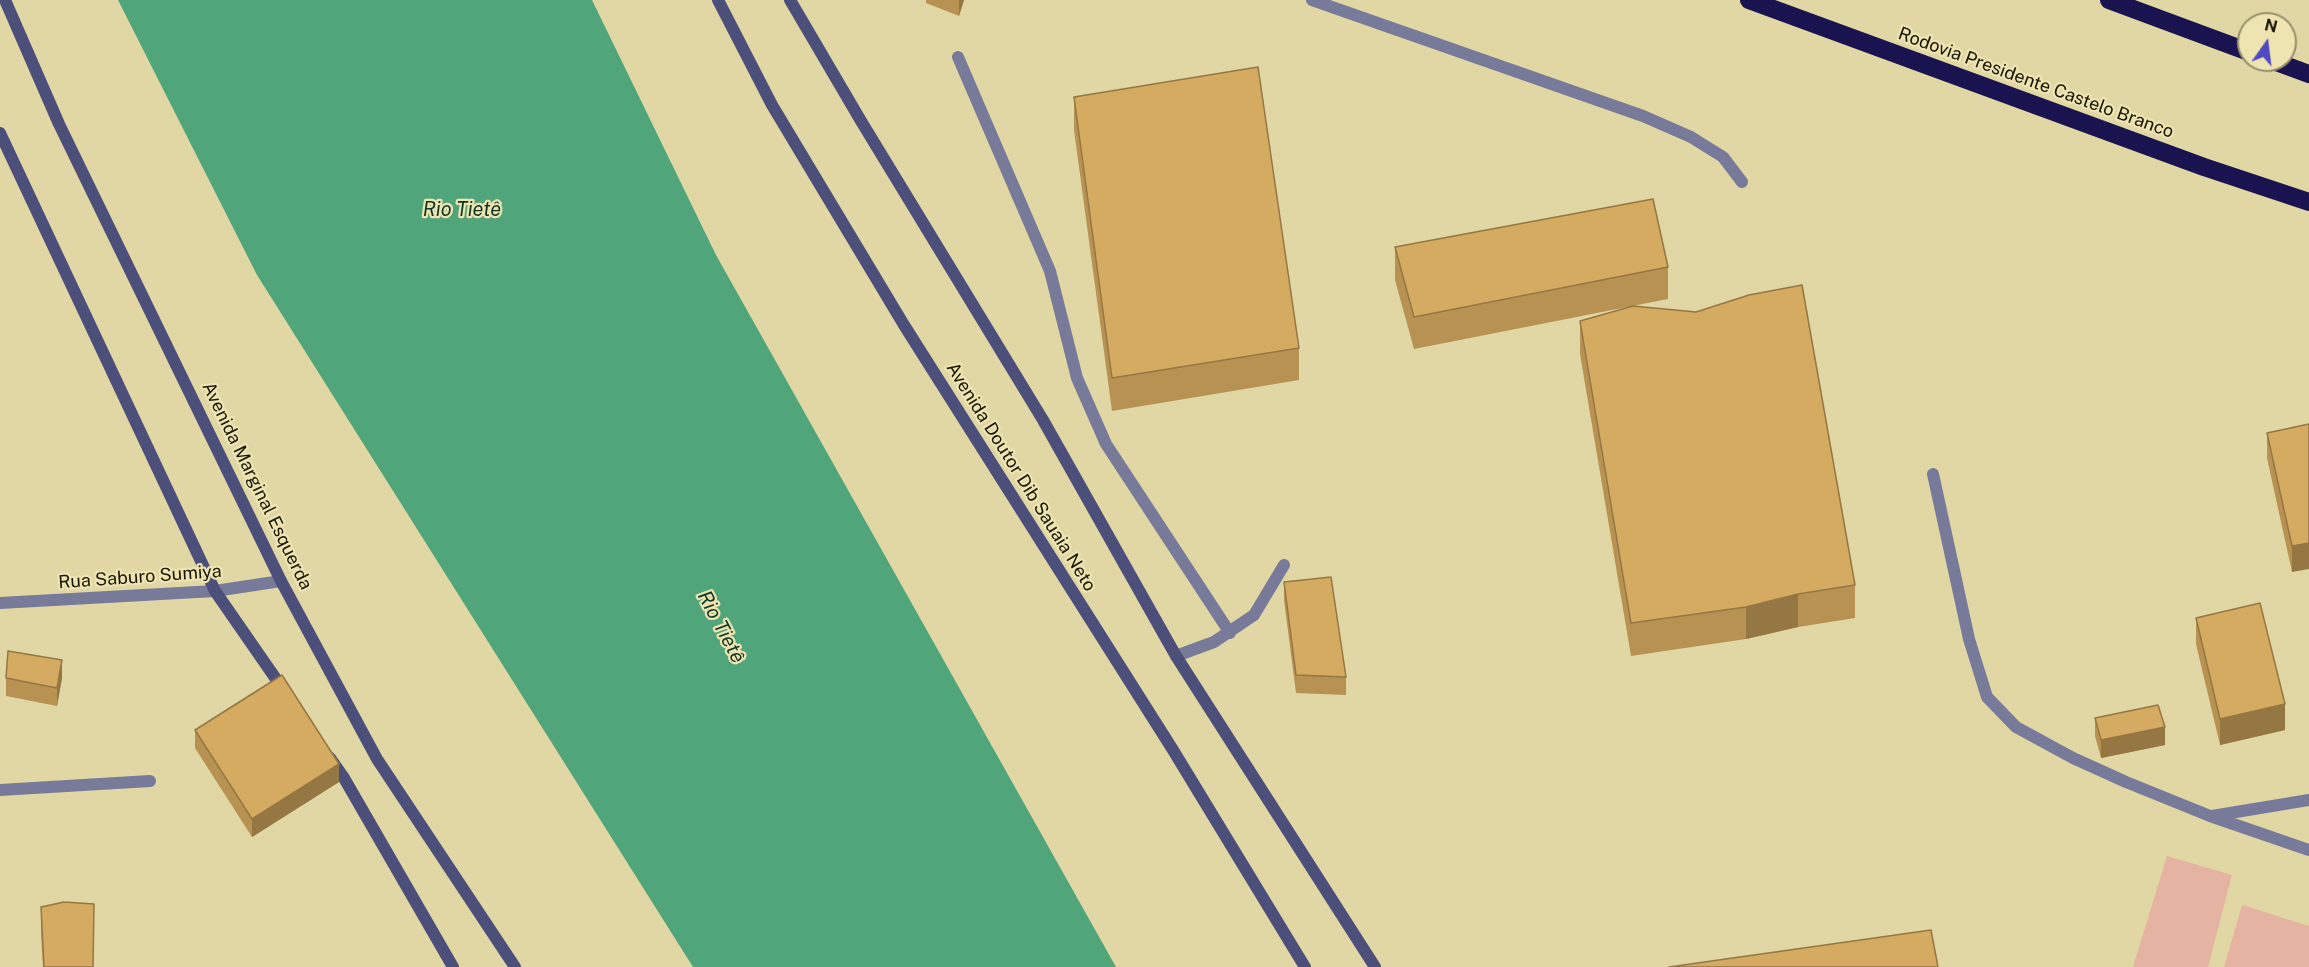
<!DOCTYPE html>
<html>
<head>
<meta charset="utf-8">
<style>
  body { margin:0 }
  #map { position:relative; width:2309px; height:967px; overflow:hidden; background:#e0d7a4; font-family:"Public Sans",sans-serif }
  canvas { display:block }
  .north { position:absolute; left:2237px; top:12px; width:60px; height:60px; box-sizing:border-box; background:#ede4b1; border:2px solid #97906b; border-radius:50%; rotate:14deg; font-size:16px; font-weight:700; line-height:24px; text-align:center; color:#161302 }
  .north::after { content:''; display:block; margin:auto; width:21px; height:27px; background:#504ac1; clip-path:polygon(50% 0,100% 100%,50% 72%,0 100%) }
</style>
</head>
<body>
<div id="map">
<canvas width="2309" height="967"></canvas>
<div class="north">N</div>
</div>
<script>
const context = document.querySelector('canvas').getContext('2d');
context.lineJoin = 'round';
function fillPath(path, color) { context.fillStyle = color; context.fill(path, 'evenodd'); }
const poly = rows => new Path2D(rows.map(r => 'M' + r).join(''));
function strokePath(path, color, width, dash) { context.strokeStyle = color; context.lineWidth = width; context.lineCap = dash ? 'butt' : 'round'; context.setLineDash(dash || []); context.stroke(path); }
function write(font, color, halo, rows, align = 'center') {
  context.font = font + ' "Public Sans",sans-serif'; context.lineWidth = 4.5; context.setLineDash([]); context.textBaseline = 'middle'; context.strokeStyle = halo; context.fillStyle = color; for (const [text, x, y, turn = 0] of rows) {
    context.save(); context.translate(x, y); context.rotate((+turn || 0) * Math.PI / 180); context.textAlign = isNaN(turn) ? turn : align; if (halo) context.strokeText(text, 0, 0); context.fillText(text, 0, 0); context.restore();
  }
}
fillPath(poly([
  [2167,856,2232,875,2208,967,2133,967],
  [2242,905,2309,926,2309,967,2224,967]
]), '#e5b3a1');
fillPath(poly([
  [118,0,592,0,716,255,1116,967,693,967,257,275]
]), '#50a57b');
strokePath(poly([
  [1312,0,1643,116,1691,137,1723,157,1742,182],
  [958,57,1050,271,1077,378,1106,444,1230,633],
  [1933,474,1969,639,1987,697,2016,727,2073,758,2126,782,2210,816,2309,850],
  [1176,656,1214,642,1254,615,1284,565],
  [0,790,150,781],
  [2212,816,2309,800]
]), '#777a99', 12);
strokePath(poly([
  [0,603,215,591,281,581]
]), '#777a99', 12);
strokePath(poly([
  [5,0,59,124,281,581,377,759,515,967],
  [718,0,772,105,904,325,1173,750,1305,967],
  [790,0,861,121,1043,420,1176,656,1375,967],
  [0,133,215,591,285,692],
  [330,758,344,778,453,967]
]), '#4c4f7a', 12);
strokePath(poly([
  [1749,0,2204,167,2309,202],
  [2109,0,2249,52],
  [2271,60,2309,74]
]), '#19134f', 18);
fillPath(poly([
  [926,0,964,0,959,16,926,3],
  [1074,97,1299,348,1299,380,1112,411,1074,130],
  [1395,247,1668,267,1668,299,1414,349,1395,280],
  [1580,321,1855,585,1855,618,1798,627,1746,639,1631,656,1580,354],
  [2309,424,2292,572,2267,458,2267,433],
  [1284,582,1346,677,1346,695,1296,693,1284,600],
  [2196,618,2285,730,2220,745,2196,644],
  [6,678,62,678,57,706,6,696],
  [2095,718,2165,745,2101,758,2095,736],
  [195,730,339,782,252,837,195,748],
  [41,907,94,930,93,967,43,967,41,933]
]), '#b79253');
fillPath(poly([
  [959,0,964,0,959,16],
  [2309,543,2309,569,2292,572,2292,546],
  [1798,594,1798,627,1746,639,1746,607],
  [62,660,62,678,57,706,57,688],
  [2285,704,2285,730,2220,745,2220,719],
  [2165,727,2165,745,2101,758,2101,740],
  [339,764,339,782,252,837,252,819]
]), '#957744');
const building = poly([
  [1258,67,1299,348,1112,378,1074,97,1258,67],
  [1653,199,1668,267,1414,317,1395,247,1653,199],
  [1802,285,1855,585,1798,594,1746,607,1631,623,1580,321,1633,306,1696,312,1749,295,1802,285],
  [2309,424,2309,543,2292,546,2267,433,2309,424],
  [1331,577,1346,677,1296,675,1284,582,1331,577],
  [2260,603,2285,704,2220,719,2196,618,2260,603],
  [8,651,62,660,57,688,6,678,8,651],
  [282,675,339,764,252,819,195,730,282,675],
  [2158,705,2165,727,2101,740,2095,718,2158,705],
  [64,902,94,904,93,967,44,967,41,907,64,902],
  [1931,930,1938,967,1669,967,1931,930]
]);
fillPath(building, '#d5aa61');
strokePath(building, '#957744', 1.5);
write('18px', '#161302', '#ede4b1', [
  ["Rodovia Presidente Castelo Branco",2036,83,20],
  ["Avenida Doutor Dib Sauaia Neto",1021,477,58],
  ["Avenida Marginal Esquerda",257,486,64],
  ["Rua Saburo Sumiya",140,577,-4]
]);
write('italic 20px', '#0f3523', '#ede4b1', [
  ["Rio Tietê",462,210],
  ["Rio Tietê",721,627,62]
]);
</script>
</body>
</html>
